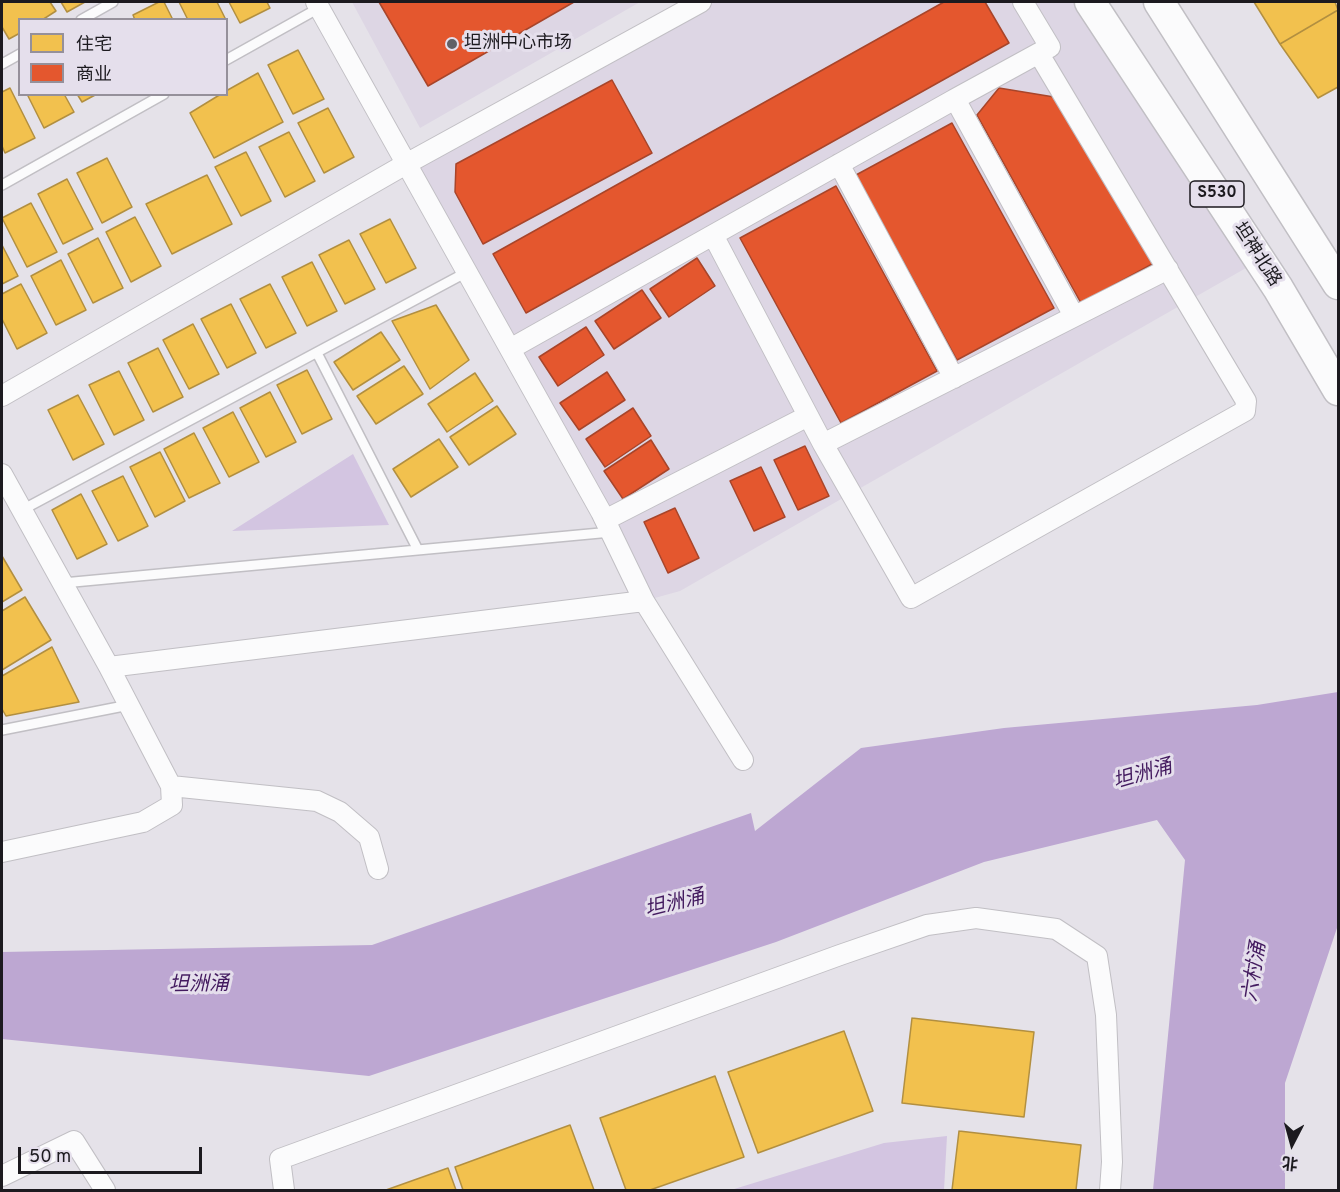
<!DOCTYPE html>
<html>
<head>
<meta charset="utf-8">
<style>
  body { margin:0 }
  #map { position:relative; width:1340px; height:1192px; overflow:hidden; background:#e5e2e9; font-family:Overpass,"Noto Sans SC",sans-serif }
  canvas { display:block }
  .frame { position:absolute; inset:0; border:3px solid #1c1a1f; pointer-events:none }
  .legend { position:absolute; left:18px; top:18px; width:210px; height:78px; box-sizing:border-box; background:#e5dfec; border:2px solid #95909a; margin:0; padding:8px 10px; list-style:none; font-size:18px; color:#1c1a1f }
  .legend li { display:flex; align-items:center; gap:12px; height:30px }
  .legend b { width:30px; border:2px solid #95909a }
  .north { position:absolute; left:1262px; top:1114px; width:60px; height:60px; -webkit-text-stroke:4px #e5dfec; paint-order:stroke; rotate:186deg; font-size:16px; font-weight:700; line-height:24px; text-align:center; color:#1c1a1f }
  .north::after { content:''; display:block; margin:auto; width:21px; height:27px; background:#1c1a1f; clip-path:polygon(50% 0,100% 100%,50% 72%,0 100%) }
  .scale { position:absolute; left:18px; top:1147px; width:184px; height:27px; box-sizing:border-box; border:3px solid #1c1a1f; border-top:0; padding-left:8px; font-size:18px; line-height:21px; white-space:nowrap; color:#1c1a1f; -webkit-text-stroke:4px #e5dfec; paint-order:stroke }
</style>
</head>
<body>
<div id="map">
<canvas width="1340" height="1192"></canvas>
<div class="frame"></div>
<ul class="legend">
<li><b style="height:16px;background:#f2c14e"></b>住宅</li>
<li><b style="height:16px;background:#e4572e"></b>商业</li>
</ul>
<div class="north">北</div>
<div class="scale">50 m</div>
</div>
<script>
const context = document.querySelector('canvas').getContext('2d');
context.lineJoin = 'round';
function fillPath(path, color) { context.fillStyle = color; context.fill(path, 'evenodd'); }
const poly = rows => new Path2D(rows.map(r => 'M' + r).join(''));
function strokePath(path, color, width, dash) { context.strokeStyle = color; context.lineWidth = width; context.lineCap = dash ? 'butt' : 'round'; context.setLineDash(dash || []); context.stroke(path); }
function write(font, color, halo, rows, align = 'center') {
  context.font = font + ' Overpass,"Noto Sans SC",sans-serif'; context.lineWidth = 6; context.setLineDash([]); context.textBaseline = 'middle'; context.strokeStyle = halo; context.fillStyle = color; for (const [text, x, y, turn = 0] of rows) {
    context.save(); context.translate(x, y); context.rotate((+turn || 0) * Math.PI / 180); context.textAlign = isNaN(turn) ? turn : align; if (halo) context.strokeText(text, 0, 0); context.fillText(text, 0, 0); context.restore();
  }
}
fillPath(poly([
  [352,2,640,2,420,128],
  [701,2,1090,2,1260,260,680,591,644,601,406,164]
]), '#ddd6e4');
fillPath(poly([
  [353,454,389,525,232,531],
  [947,1136,944,1190,731,1190,884,1143]
]), '#d3c5e1');
fillPath(poly([
  [1338,692,1338,925,1285,1083,1285,1190,1153,1190,1185,860,1157,820,984,862,776,942,369,1076,2,1039,2,952,372,945,751,813,755,831,861,748,1004,728,1257,705]
]), '#bda7d2');
const homes = poly([
  [2,2,50,2,56,11,42,20,20,20,20,33,9,39,2,27,2,2],
  [61,2,85,2,67,12,61,2],
  [159,2,164,2,173,20,135,20,133,15,159,2],
  [179,2,217,2,226,20,188,20,179,2],
  [229,2,267,2,270,8,240,23,229,2],
  [1254,2,1335,2,1338,10,1280,44,1254,2],
  [1338,10,1338,87,1318,98,1280,44,1338,10],
  [298,50,324,99,293,114,268,65,298,50],
  [258,73,283,122,214,158,190,113,221,94,226,94,226,91,258,73],
  [10,88,35,138,5,153,2,146,2,92,10,88],
  [27,94,64,94,74,112,44,128,27,94],
  [77,94,97,94,82,102,77,94],
  [328,108,354,157,324,173,298,123,328,108],
  [289,132,315,181,285,197,259,147,289,132],
  [246,152,271,201,241,216,215,167,246,152],
  [107,158,132,207,102,223,77,173,107,158],
  [207,175,232,224,172,254,146,204,207,175],
  [67,179,93,229,63,244,38,194,67,179],
  [31,203,57,252,27,267,2,218,31,203],
  [135,217,161,266,131,282,106,232,135,217],
  [390,219,416,268,386,283,360,234,390,219],
  [98,238,123,288,93,303,68,254,98,238],
  [349,240,375,289,345,304,319,255,349,240],
  [2,245,18,276,2,284,2,245],
  [61,260,86,310,56,325,31,276,61,260],
  [312,262,337,311,307,326,282,277,312,262],
  [21,284,47,333,17,349,2,319,2,294,21,284],
  [270,284,296,333,266,348,240,299,270,284],
  [231,304,256,353,227,368,201,319,231,304],
  [436,305,469,360,430,389,392,321,436,305],
  [193,324,219,374,189,389,163,340,193,324],
  [381,332,400,360,353,390,334,362,381,332],
  [158,348,183,397,153,412,128,363,158,348],
  [404,366,423,394,376,424,357,396,404,366],
  [307,370,332,419,302,434,277,385,307,370],
  [119,371,144,420,114,435,89,385,119,371],
  [475,373,493,401,447,432,428,404,475,373],
  [270,392,296,442,266,457,240,408,270,392],
  [78,395,104,444,73,460,48,410,78,395],
  [497,406,516,434,469,465,450,437,497,406],
  [233,412,259,462,229,477,203,428,233,412],
  [194,433,220,483,189,498,164,449,194,433],
  [439,439,458,467,411,497,393,469,439,439],
  [160,452,185,501,155,517,130,467,160,452],
  [123,476,148,526,118,541,92,491,123,476],
  [81,494,107,544,77,559,52,510,81,494],
  [2,556,22,590,2,602,2,556],
  [25,597,51,640,2,670,2,611,25,597],
  [52,647,79,702,6,716,2,709,2,676,52,647],
  [912,1018,1034,1032,1024,1117,902,1103,912,1018],
  [844,1031,873,1111,758,1153,728,1072,844,1031],
  [715,1076,744,1157,650,1190,626,1190,600,1118,715,1076],
  [570,1125,594,1190,463,1190,455,1167,570,1125],
  [959,1131,1081,1145,1076,1190,952,1190,959,1131],
  [448,1168,456,1190,386,1190,448,1168]
]);
fillPath(homes, '#f2c14e');
strokePath(homes, '#b28f40', 1.5);
const shops = poly([
  [379,2,574,2,428,86,379,2],
  [944,2,985,2,1009,43,526,313,493,254,944,2],
  [612,80,652,153,483,244,455,192,456,164,612,80],
  [999,88,1054,97,1154,263,1081,303,977,115,999,88],
  [952,123,1054,308,957,360,856,175,952,123],
  [836,186,937,371,841,423,740,238,836,186],
  [697,258,715,286,669,317,650,289,697,258],
  [642,290,661,318,614,349,595,321,642,290],
  [586,327,604,355,558,386,539,357,586,327],
  [607,372,625,400,579,430,560,403,607,372],
  [633,408,651,436,605,467,586,439,633,408],
  [651,440,669,469,623,499,604,471,651,440],
  [805,446,829,496,798,510,774,460,805,446],
  [761,467,785,517,754,531,730,481,761,467],
  [675,508,699,558,668,573,644,522,675,508]
]);
fillPath(shops, '#e4572e');
strokePath(shops, '#a8452a', 1.5);
const lane = poly([
  [81,20,113,2],
  [226,60,319,8],
  [2,64,20,54],
  [2,185,164,94],
  [317,353,418,550],
  [22,510,467,272],
  [63,583,611,532],
  [2,730,129,705]
]);
const street = poly([
  [316,2,601,512,644,601,743,760],
  [1023,2,1050,47,955,99,1074,316],
  [839,164,954,378],
  [713,235,823,444,1168,269],
  [510,349,955,99],
  [2,396,406,164,701,2],
  [823,444,911,598,1245,411,1246,401,1039,54],
  [2,474,109,667,644,601],
  [605,520,808,416],
  [109,667,171,786,317,801,340,812,369,837,378,869],
  [2,852,143,822,172,805,171,786],
  [2,1176,74,1141,105,1190],
  [284,1190,280,1159,840,955,927,925,976,918,1056,929,1097,956,1106,1015,1112,1162,1110,1190]
]);
const primary = poly([
  [1090,2,1278,288,1338,390],
  [1159,2,1338,284]
]);
strokePath(lane, '#c1bfc4', 12);
strokePath(street, '#c1bfc4', 22);
strokePath(primary, '#c1bfc4', 33);
strokePath(lane, '#fbfbfc', 9);
strokePath(street, '#fbfbfc', 20);
strokePath(primary, '#fbfbfc', 30);
for (const [x, y, r, color] of [
  [452,44,6,"#626066"]
]) { const dot = new Path2D(); dot.arc(x, y, r, 0, 2 * Math.PI); context.fillStyle = color; context.fill(dot); strokePath(dot, '#e5dfec', 2); }
for (const [x, y, w] of [
  [1217,194,54]
]) { const box = new Path2D(); box.roundRect(x - w / 2, y - 13, w, 26, 4.5); context.fillStyle = '#e5dfec'; context.fill(box); strokePath(box, '#1c1a1f', 1.5); }
write('bold 16px', '#1c1a1f', null, [
  ["S530",1217,194]
]);
write('18px', '#1c1a1f', '#e5dfec', [
  ["坦洲中心市场",464,44]
], 'left');
write('18px', '#1c1a1f', '#e5dfec', [
  ["坦神北路",1256,255,57]
]);
write('italic 20px', '#431a5f', '#e5dfec', [
  ["坦洲涌",1143,776,-16],
  ["坦洲涌",675,905,-14],
  ["六村涌",1256,972,-81],
  ["坦洲涌",199,986,-1]
]);
</script>
</body>
</html>
